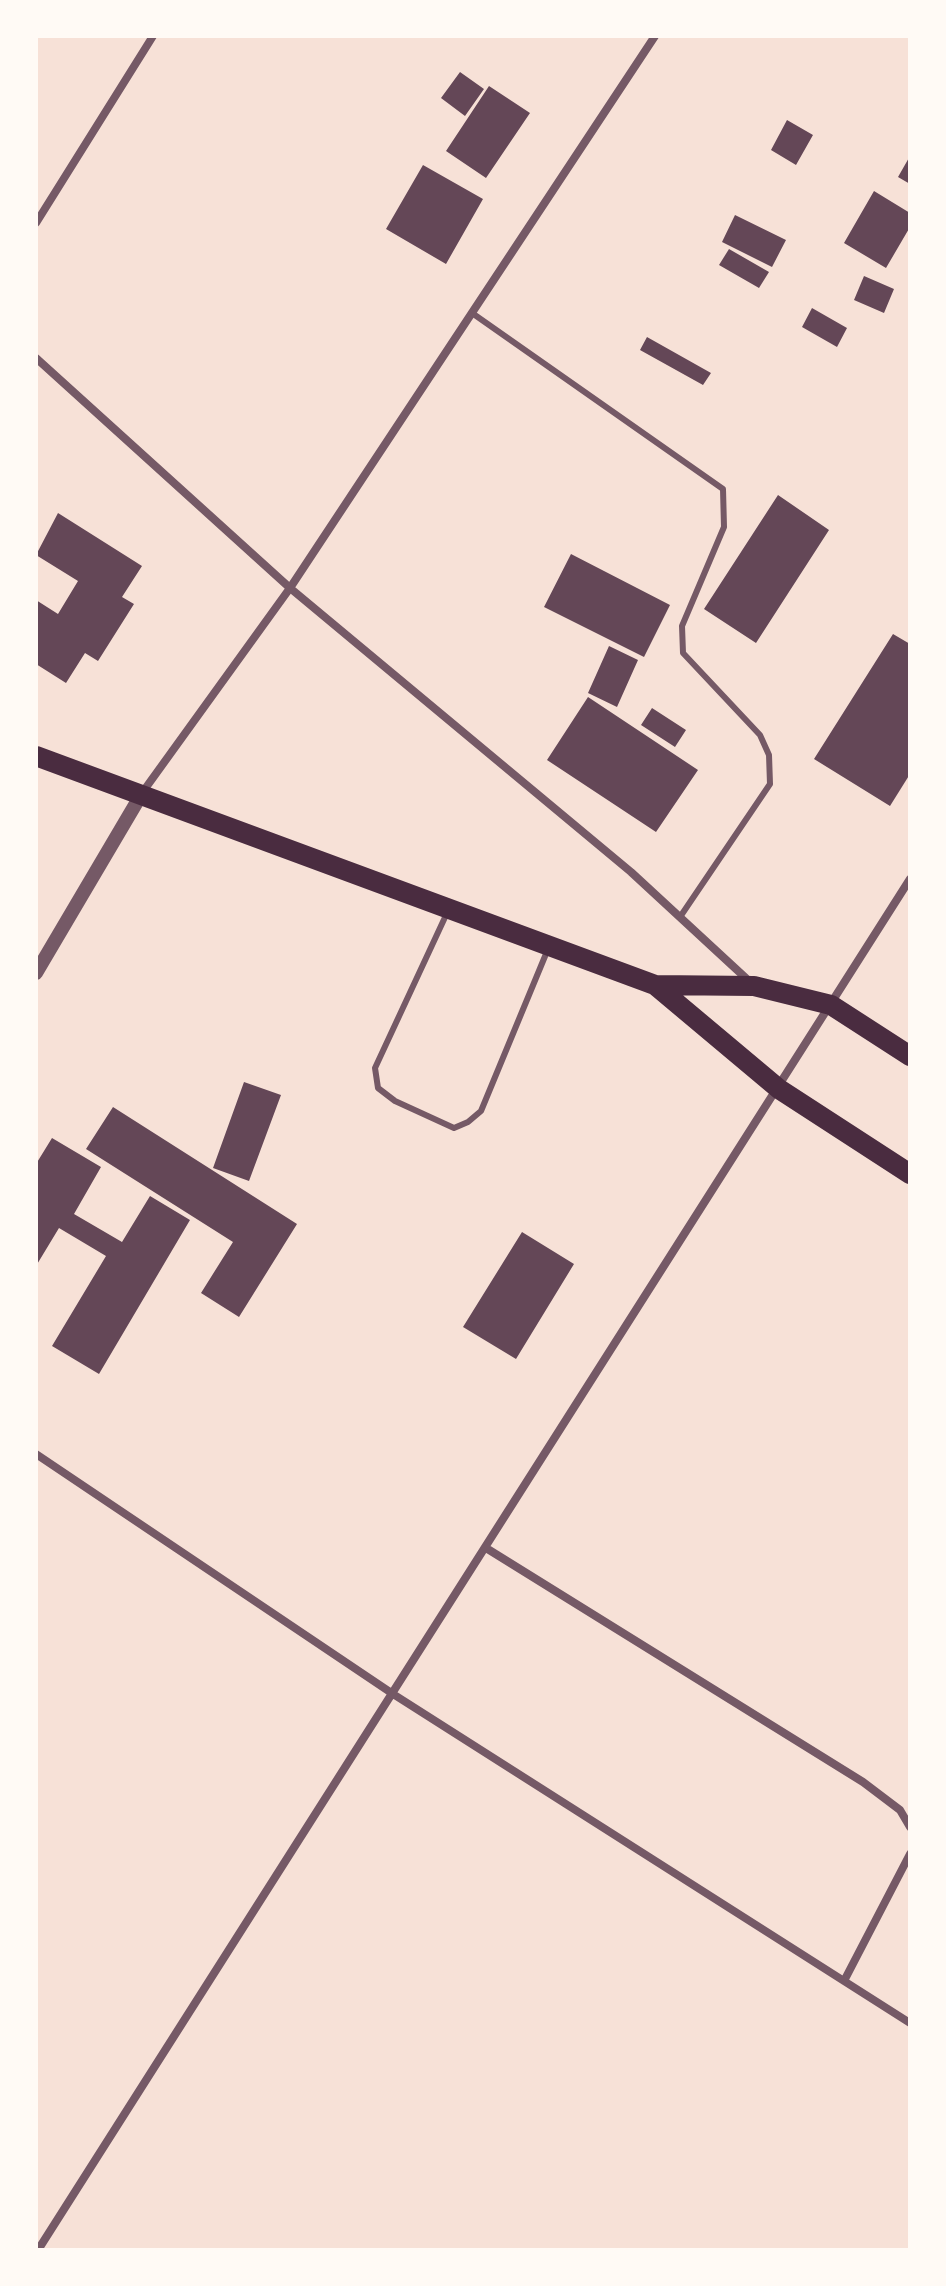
<!DOCTYPE html>
<html>
<head>
<meta charset="utf-8">
<style>
  body { margin:0 }
  #map { position:relative; width:946px; height:2286px; overflow:hidden; background:#f7e1d7; font-family:Roboto,sans-serif }
  canvas { display:block }
  .frame { position:absolute; inset:0; border:38px solid #fffaf5; pointer-events:none }
</style>
</head>
<body>
<div id="map">
<canvas width="946" height="2286"></canvas>
<div class="frame"></div>
</div>
<script>
const context = document.querySelector('canvas').getContext('2d');
context.lineJoin = 'round';
function fillPath(path, color) { context.fillStyle = color; context.fill(path, 'evenodd'); }
const poly = rows => new Path2D(rows.map(r => 'M' + r).join(''));
function strokePath(path, color, width, dash) { context.strokeStyle = color; context.lineWidth = width; context.lineCap = dash ? 'butt' : 'round'; context.setLineDash(dash || []); context.stroke(path); }
fillPath(poly([
  [460,72,484,89,465,116,441,98],
  [489,86,530,113,486,178,446,151],
  [787,120,813,135,796,165,771,150],
  [910,156,910,184,898,177],
  [423,165,483,199,446,264,386,229],
  [874,191,910,213,910,227,886,268,844,243],
  [735,215,786,240,772,267,722,242],
  [729,249,769,272,759,288,719,265],
  [864,276,894,289,884,313,854,300],
  [812,308,847,328,837,347,802,327],
  [647,337,711,373,703,385,640,350],
  [778,495,829,530,756,643,704,609],
  [58,513,142,566,122,597,134,604,98,661,85,653,66,683,36,664,36,600,58,614,78,581,36,555],
  [571,554,670,605,644,657,544,607],
  [893,634,910,644,910,774,890,806,814,759],
  [609,646,638,660,617,707,588,693],
  [588,697,698,770,656,832,547,760],
  [652,708,686,730,675,747,641,725],
  [244,1082,281,1095,249,1181,213,1168],
  [113,1107,297,1224,239,1317,201,1293,233,1242,86,1149],
  [52,1138,101,1167,74,1214,122,1242,150,1196,190,1220,99,1374,52,1346,106,1256,59,1228,36,1266,36,1164],
  [522,1232,574,1264,516,1359,463,1327]
]), '#644757');
strokePath(poly([
  [472,313,723,489,724,527,682,626,683,653,760,735,769,755,770,784,680,917],
  [447,913,375,1068,378,1088,395,1101,454,1128,468,1122,481,1111,548,949]
]), '#755966', 6);
strokePath(poly([
  [36,223,153,36],
  [36,358,290,588,631,872,749,981],
  [142,793,290,588,655,36],
  [36,1454,393,1694,910,2023],
  [486,1548,863,1782,900,1810,910,1827],
  [844,1981,910,1854],
  [38,2250,910,879]
]), '#755966', 8);
strokePath(poly([
  [36,973,141,795]
]), '#755966', 14);
strokePath(poly([
  [36,756,655,985,754,986,831,1005,910,1056],
  [655,985,779,1089,910,1174]
]), '#4a2c40', 20);
</script>
</body>
</html>
